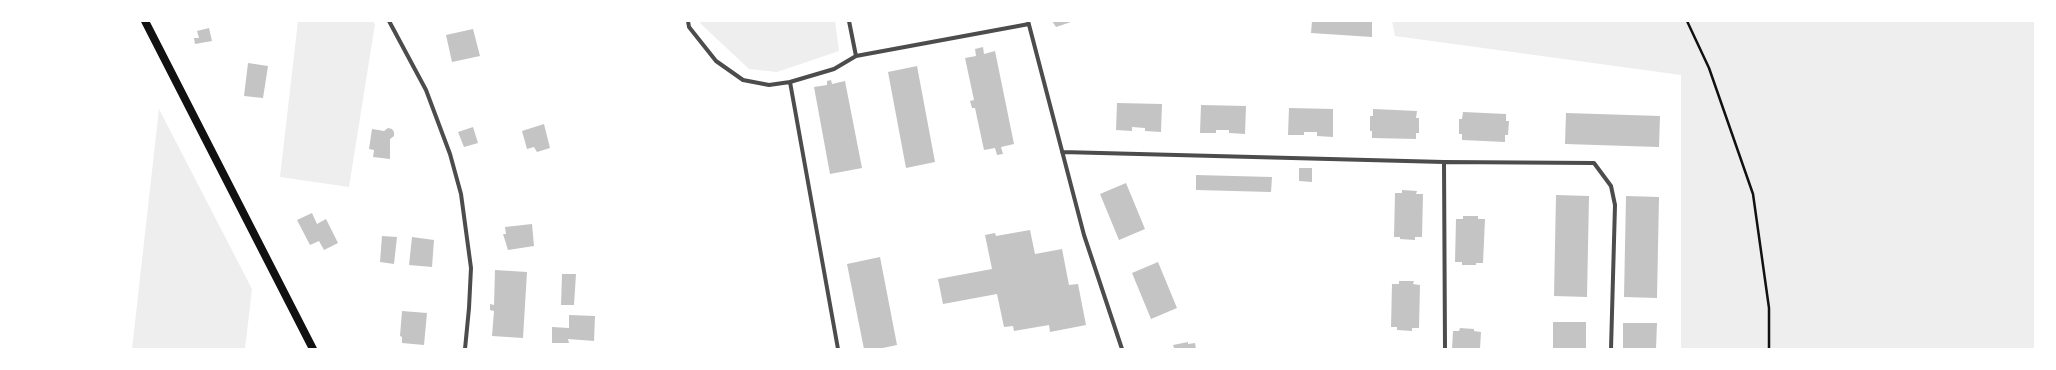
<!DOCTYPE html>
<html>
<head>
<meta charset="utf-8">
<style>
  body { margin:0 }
  #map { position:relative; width:2056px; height:370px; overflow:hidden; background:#fff; font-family:Karla,sans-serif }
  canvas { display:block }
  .frame { position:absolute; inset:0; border:22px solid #fff; pointer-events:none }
</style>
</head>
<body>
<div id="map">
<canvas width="2056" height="370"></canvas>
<div class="frame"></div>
</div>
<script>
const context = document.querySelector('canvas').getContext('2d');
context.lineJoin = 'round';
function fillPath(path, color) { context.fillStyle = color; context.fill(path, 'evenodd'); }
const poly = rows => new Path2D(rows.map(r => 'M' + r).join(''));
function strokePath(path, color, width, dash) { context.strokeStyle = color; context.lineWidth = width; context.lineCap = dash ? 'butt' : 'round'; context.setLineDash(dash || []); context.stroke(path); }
fillPath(poly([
  [298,21,372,21,375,24,349,187,280,177],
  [700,21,835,21,839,51,777,72,749,69,701,24],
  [1392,21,2035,21,2035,349,1681,349,1681,75,1395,36],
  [159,109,252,289,245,349,132,349]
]), '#eee');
fillPath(poly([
  [1052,21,1074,21,1056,27],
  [1312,21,1372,21,1372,37,1311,33],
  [209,28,212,41,195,44,194,38,199,38,197,31],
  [473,29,480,56,452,62,446,35],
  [983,47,984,54,995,51,1014,144,1001,147,1003,154,997,155,995,148,984,150,975,108,972,108,970,101,974,100,965,58,976,56,975,49],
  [248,63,268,66,263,98,244,96],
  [917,66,935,162,906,168,888,72],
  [831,80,832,84,845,81,862,168,830,174,814,87,827,85,827,81],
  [1117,103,1162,104,1161,132,1145,131,1145,128,1132,127,1132,131,1116,130],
  [1201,105,1246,106,1245,134,1229,133,1229,130,1216,130,1216,133,1200,133],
  [1289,108,1333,109,1333,137,1317,136,1317,132,1304,132,1304,135,1288,135],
  [1373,109,1417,111,1416,118,1419,118,1419,133,1416,133,1416,139,1372,138,1372,131,1370,131,1370,116,1373,116],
  [1463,112,1506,114,1506,121,1509,121,1508,135,1505,135,1505,142,1462,140,1462,134,1459,134,1459,119,1462,119],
  [1566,113,1660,116,1659,147,1565,144],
  [544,124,550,148,537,152,534,147,527,149,522,131],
  [473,127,478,143,464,147,458,132],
  [388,128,392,129,394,132,394,136,390,139,390,159,373,157,374,150,369,149,372,129,384,131],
  [1299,168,1312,168,1312,182,1299,181],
  [1196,175,1272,177,1271,192,1196,190],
  [1126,183,1145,229,1119,240,1100,194],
  [1402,190,1417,191,1416,194,1423,194,1422,237,1415,237,1415,240,1400,239,1400,237,1394,237,1395,193,1402,193],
  [1556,195,1589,196,1587,297,1554,296],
  [1626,196,1659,197,1657,298,1624,297],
  [312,213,317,224,326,219,338,243,324,250,319,241,310,245,297,220],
  [1463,216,1478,216,1478,219,1485,219,1483,263,1476,263,1476,265,1462,265,1462,262,1455,262,1456,219,1463,219],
  [532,224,534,246,508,250,503,234,506,234,505,227],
  [1030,230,1035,254,1062,249,1069,285,1078,284,1086,325,1050,332,1049,325,1014,331,1013,326,1004,327,997,294,943,304,938,279,992,269,985,235,995,233,996,236],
  [382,236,397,237,394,264,380,262],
  [412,237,434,240,432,267,409,265],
  [880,257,897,345,878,349,864,349,847,264],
  [1158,262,1177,308,1151,319,1132,273],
  [495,270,527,272,523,338,492,336,494,311,490,310,490,304,494,305],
  [562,274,576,274,574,305,561,305],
  [1399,281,1414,281,1413,284,1420,285,1419,328,1412,328,1412,331,1397,330,1397,327,1391,327,1392,284,1399,284],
  [402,311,427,313,424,345,402,343,402,337,400,336],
  [569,315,595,316,594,341,568,339,569,343,552,343,552,327,569,328],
  [1553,322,1586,322,1586,349,1553,349],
  [1623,323,1657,323,1656,349,1623,349],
  [1460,328,1474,329,1474,331,1481,332,1480,349,1452,349,1453,331,1459,331],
  [1188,342,1188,344,1195,343,1196,349,1171,349,1174,348,1173,345]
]), '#c4c4c4');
strokePath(poly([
  [1687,21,1709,68,1753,194,1769,308,1769,349]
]), '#111', 2.5);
strokePath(poly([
  [389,21,426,90,450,154,461,194,471,268,469,308,465,349],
  [688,21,689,27,716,61,743,80,769,85,790,82,838,349],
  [849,21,856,56],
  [1028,21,1084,235,1122,349],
  [790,82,834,69,856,56,1029,24],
  [1062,152,1444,162,1594,163,1611,186,1615,205,1611,349],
  [1444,162,1445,349]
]), '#4c4c4c', 4);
strokePath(poly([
  [145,21,313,349]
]), '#111', 8);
</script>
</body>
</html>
